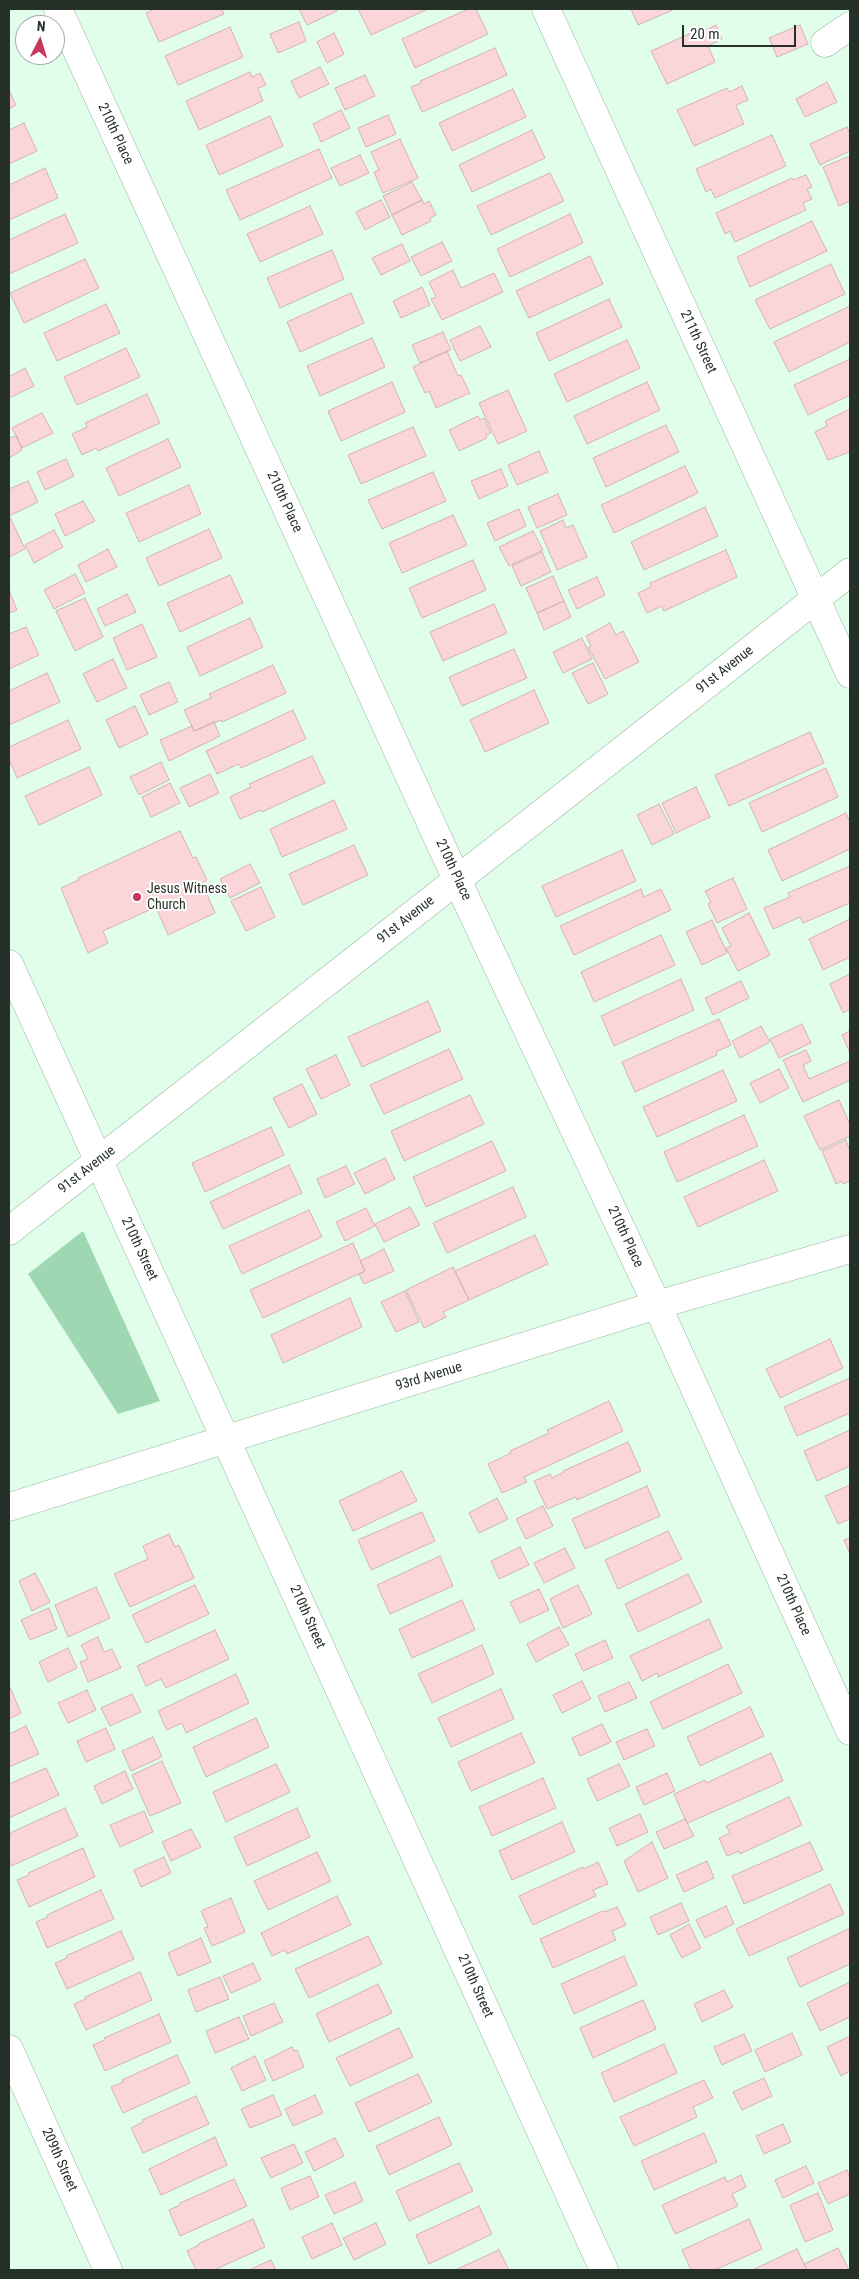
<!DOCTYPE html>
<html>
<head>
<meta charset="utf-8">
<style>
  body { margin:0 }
  #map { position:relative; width:859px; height:2279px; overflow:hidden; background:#e0fee9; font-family:"Roboto Condensed",sans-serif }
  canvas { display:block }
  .frame { position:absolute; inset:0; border:10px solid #253028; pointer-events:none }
  .north { position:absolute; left:15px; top:15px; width:50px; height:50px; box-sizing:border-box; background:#fff; border:1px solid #a8aca9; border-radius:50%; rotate:5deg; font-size:14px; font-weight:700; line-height:20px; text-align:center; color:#253028 }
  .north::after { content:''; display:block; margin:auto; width:18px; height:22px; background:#c6375c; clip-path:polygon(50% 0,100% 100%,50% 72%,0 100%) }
  .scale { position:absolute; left:682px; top:25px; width:114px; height:22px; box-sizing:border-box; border:2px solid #253028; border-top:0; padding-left:6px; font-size:15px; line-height:18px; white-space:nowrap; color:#253028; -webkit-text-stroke:4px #fff; paint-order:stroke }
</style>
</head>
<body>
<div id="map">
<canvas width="859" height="2279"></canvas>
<div class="frame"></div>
<div class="north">N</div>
<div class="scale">20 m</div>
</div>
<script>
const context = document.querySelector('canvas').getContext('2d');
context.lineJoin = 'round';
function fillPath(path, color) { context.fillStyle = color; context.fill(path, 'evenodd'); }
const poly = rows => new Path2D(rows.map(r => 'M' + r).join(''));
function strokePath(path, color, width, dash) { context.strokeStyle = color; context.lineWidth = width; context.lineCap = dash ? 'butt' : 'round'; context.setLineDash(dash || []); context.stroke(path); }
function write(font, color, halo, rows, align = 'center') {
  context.font = font + ' "Roboto Condensed",sans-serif'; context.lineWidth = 4; context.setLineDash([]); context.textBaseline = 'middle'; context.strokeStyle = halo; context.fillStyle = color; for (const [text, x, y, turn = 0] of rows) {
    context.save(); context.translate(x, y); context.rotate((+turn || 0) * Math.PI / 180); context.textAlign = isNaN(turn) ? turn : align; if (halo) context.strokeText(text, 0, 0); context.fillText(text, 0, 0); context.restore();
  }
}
fillPath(poly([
  [83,1231,160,1401,118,1414,28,1274]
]), '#9ed7b2');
const building = poly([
  [155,9,222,9,224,14,159,42,146,13,155,9],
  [299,9,336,9,337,11,307,25,299,9],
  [358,9,428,9,371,35,358,9],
  [468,9,476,9,488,34,415,68,402,39,468,9],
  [631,9,675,9,638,25,631,9],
  [299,22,306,41,278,53,270,34,299,22],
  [716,25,722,39,708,46,715,62,667,84,651,51,700,29,702,32,716,25],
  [800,25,808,44,777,57,769,38,800,25],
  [230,27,243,57,178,85,165,56,230,27],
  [334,33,344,54,327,63,317,42,334,33],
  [495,48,507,75,422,112,411,87,421,83,420,81,495,48],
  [320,67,329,84,299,98,291,81,320,67],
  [250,72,252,77,260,73,266,85,258,88,263,101,199,130,186,101,250,72],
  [365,75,375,96,345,110,335,88,365,75],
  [827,82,837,102,805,117,796,99,827,82],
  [742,86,748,100,736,105,744,124,694,146,677,110,727,88,729,92,742,86],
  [513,89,526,117,452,151,439,123,513,89],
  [9,90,16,105,9,109,9,90],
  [341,110,350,128,321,142,313,124,341,110],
  [388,115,396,134,366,147,358,128,388,115],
  [270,116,283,146,219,175,206,145,270,116],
  [24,123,37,151,9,164,9,130,24,123],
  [847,127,850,134,850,151,820,165,810,144,847,127],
  [532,130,545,158,472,192,459,165,532,130],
  [772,135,786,166,715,198,711,189,706,192,696,169,772,135],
  [400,139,418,178,383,193,374,172,379,170,371,152,400,139],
  [319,149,332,178,240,220,226,190,319,149],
  [360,155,369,173,340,186,331,168,360,155],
  [850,156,850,201,839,206,823,167,850,156],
  [45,168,58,198,9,220,9,185,45,168],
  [550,173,564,201,491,235,477,206,550,173],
  [806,175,812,187,807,189,812,199,803,203,806,210,735,242,730,231,725,234,716,213,792,178,793,180,806,175],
  [412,182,422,200,392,215,383,196,412,182],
  [381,200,390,217,365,230,356,212,381,200],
  [422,200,424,204,429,201,436,215,430,218,431,221,402,235,392,215,422,200],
  [310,206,323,234,260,262,247,234,310,206],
  [65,214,78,243,9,274,9,240,65,214],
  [570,214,583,243,510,277,497,249,570,214],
  [812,221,827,251,750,287,737,257,812,221],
  [442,242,452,261,421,276,411,257,442,242],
  [402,244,410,261,381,275,372,258,402,244],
  [332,250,344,279,280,308,267,278,332,250],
  [590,256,603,284,529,318,516,291,590,256],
  [85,259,99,288,24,323,10,293,85,259],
  [831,264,845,294,770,329,755,300,831,264],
  [453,270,461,288,494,273,503,292,442,320,431,299,436,297,429,282,453,270],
  [422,287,430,305,401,318,393,301,422,287],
  [351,293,364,323,300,352,287,322,351,293],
  [609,299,622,327,549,361,536,333,609,299],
  [106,304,120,333,57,361,44,333,106,304],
  [850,306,850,342,789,372,774,342,850,306],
  [480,326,491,347,460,361,450,340,480,326],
  [443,332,451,350,420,363,412,345,443,332],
  [372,338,385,367,320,396,307,366,372,338],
  [627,340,640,368,567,402,554,374,627,340],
  [126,348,140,377,77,405,64,377,126,348],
  [447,351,458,376,461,375,470,393,436,408,429,391,425,393,413,367,447,351],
  [850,359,850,395,808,415,794,385,850,359],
  [25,368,34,386,9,398,9,377,25,368],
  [392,382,405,412,341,441,328,411,392,382],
  [647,382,660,410,587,444,574,416,647,382],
  [508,390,527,431,498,444,479,403,508,390],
  [147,394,160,423,98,451,96,448,82,455,72,434,87,427,85,423,147,394],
  [850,409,850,452,828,460,815,432,827,426,825,421,850,409],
  [42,413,53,433,22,448,12,428,42,413],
  [478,416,480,420,484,418,491,433,486,435,487,438,459,451,449,430,478,416],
  [666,425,679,452,606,487,593,458,666,425],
  [413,427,426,456,361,484,348,455,413,427],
  [17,436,22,450,9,458,9,438,17,436],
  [168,439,181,467,119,496,106,468,168,439],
  [539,451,548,472,517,485,508,465,539,451],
  [66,459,74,476,45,490,37,472,66,459],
  [685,466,698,493,614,533,601,505,685,466],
  [501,469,508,486,479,499,471,481,501,469],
  [433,472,446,501,382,529,368,500,433,472],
  [28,481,38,502,9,516,9,489,28,481],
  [189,485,201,514,139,542,126,513,189,485],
  [558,494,567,515,537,528,528,507,558,494],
  [83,501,95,521,65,536,55,514,83,501],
  [705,507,718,536,644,570,631,542,705,507],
  [519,509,526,526,495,541,487,523,519,509],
  [453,515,467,545,402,573,389,543,453,515],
  [11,519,25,549,9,557,9,520,11,519],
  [563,520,566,528,573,525,587,557,557,570,540,531,563,520],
  [209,529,222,558,159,586,146,558,209,529],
  [54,530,63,547,34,563,25,545,54,530],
  [533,531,543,550,509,566,499,547,533,531],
  [108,549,117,567,86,582,78,565,108,549],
  [726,550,737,577,664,611,662,606,647,613,638,593,651,587,650,583,726,550],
  [542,552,551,572,521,586,512,566,542,552],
  [473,560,486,590,422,618,409,588,473,560],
  [75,574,85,593,54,609,44,590,75,574],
  [230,575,243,603,180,632,167,603,230,575],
  [553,576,564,601,537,613,526,588,553,576],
  [597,577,605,595,577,609,568,590,597,577],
  [9,590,17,610,9,613,9,590],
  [127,594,136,612,105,626,97,609,127,594],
  [85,598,103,637,75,651,56,611,85,598],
  [564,601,571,617,544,630,537,613,564,601],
  [494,604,507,633,443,661,430,632,494,604],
  [250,618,263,647,200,676,187,647,250,618],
  [610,623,616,635,623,631,639,662,605,679,588,647,591,646,586,636,610,623],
  [142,624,157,657,127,670,113,638,142,624],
  [26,627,39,655,9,669,9,634,26,627],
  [582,638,592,659,563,673,553,652,582,638],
  [514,649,527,678,462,706,449,677,514,649],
  [113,659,127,688,97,702,83,674,113,659],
  [593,663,608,694,588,704,572,673,593,663],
  [273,665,286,693,222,722,221,720,194,731,184,710,211,698,209,694,273,665],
  [47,673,60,702,9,725,9,691,47,673],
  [169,682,178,702,149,715,140,695,169,682],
  [534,690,549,723,485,752,470,720,534,690],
  [135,706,148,734,119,748,106,720,135,706],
  [293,710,306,739,241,768,239,764,217,774,206,751,293,710],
  [68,720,81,749,17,778,9,759,9,747,68,720],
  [214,722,220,736,169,761,160,740,192,726,194,731,214,722],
  [810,732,824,763,729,806,715,775,810,732],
  [312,756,325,783,262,812,261,810,240,819,230,797,251,787,249,784,312,756],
  [161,762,169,780,139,795,130,777,161,762],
  [89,767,102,795,39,825,25,796,89,767],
  [826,768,838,797,762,832,749,803,826,768],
  [210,774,219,793,189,807,180,788,210,774],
  [170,783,180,803,151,817,142,797,170,783],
  [696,787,710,817,676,833,662,803,696,787],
  [334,800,347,829,282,857,270,829,334,800],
  [659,804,674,834,652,845,637,815,659,804],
  [846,813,850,822,850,849,782,881,768,850,846,813],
  [180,831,193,858,196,857,207,880,204,882,204,887,215,913,168,935,156,907,103,931,108,943,88,953,61,888,79,880,78,878,180,831],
  [354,845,368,875,303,905,289,874,354,845],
  [622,850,636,881,556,917,542,886,622,850],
  [250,864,260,883,230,898,220,879,250,864],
  [850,866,850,903,803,923,800,917,773,929,764,908,790,897,788,893,850,866],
  [733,878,747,909,717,923,708,904,711,902,705,891,733,878],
  [261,887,275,917,246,931,231,901,261,887],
  [641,889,644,897,661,889,671,910,574,955,560,926,641,889],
  [749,913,770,955,738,971,726,948,731,946,722,928,749,913],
  [850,919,850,957,823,970,809,939,850,919],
  [712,920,727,953,702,965,686,932,712,920],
  [661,935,675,965,594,1002,581,972,661,935],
  [850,974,850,1009,843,1013,830,984,850,974],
  [681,979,694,1010,614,1046,601,1016,681,979],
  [741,981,749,998,713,1015,705,998,741,981],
  [428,1001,441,1031,362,1067,348,1037,428,1001],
  [719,1019,731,1045,716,1052,717,1055,635,1092,622,1062,719,1019],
  [802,1024,811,1043,779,1058,770,1039,802,1024],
  [761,1026,770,1042,740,1058,732,1041,761,1026],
  [850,1031,850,1053,842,1035,850,1031],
  [449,1049,463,1079,384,1114,370,1085,449,1049],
  [806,1050,811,1061,803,1065,809,1079,850,1061,850,1080,803,1102,783,1060,806,1050],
  [336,1055,350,1085,321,1099,306,1069,336,1055],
  [779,1069,789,1088,760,1103,750,1083,779,1069],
  [723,1070,737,1101,657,1137,643,1107,723,1070],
  [302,1084,317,1114,289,1128,273,1098,302,1084],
  [470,1095,484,1124,404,1161,391,1131,470,1095],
  [839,1100,850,1124,850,1136,820,1150,804,1116,839,1100],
  [744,1115,758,1146,677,1182,664,1152,744,1115],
  [271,1127,284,1155,205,1192,192,1163,271,1127],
  [846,1140,850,1151,850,1181,843,1184,842,1181,836,1184,822,1151,846,1140],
  [492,1141,506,1171,426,1207,413,1177,492,1141],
  [385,1158,395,1179,365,1194,354,1173,385,1158],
  [764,1160,778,1191,698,1227,684,1197,764,1160],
  [289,1165,302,1193,223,1229,210,1202,289,1165],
  [346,1166,355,1184,325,1198,317,1179,346,1166],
  [513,1187,526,1217,447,1253,433,1223,513,1187],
  [410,1207,420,1225,384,1242,375,1224,410,1207],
  [366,1208,375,1226,345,1241,336,1222,366,1208],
  [309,1210,322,1237,242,1274,229,1246,309,1210],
  [535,1235,548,1264,469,1300,455,1271,535,1235],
  [353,1243,365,1271,263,1318,250,1290,353,1243],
  [384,1249,394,1271,364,1284,359,1274,365,1271,360,1261,384,1249],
  [453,1267,469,1300,443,1312,446,1317,424,1328,406,1290,453,1267],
  [405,1291,419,1322,396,1332,381,1302,405,1291],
  [350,1298,362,1327,283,1363,271,1335,350,1298],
  [830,1339,843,1368,780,1398,766,1369,830,1339],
  [850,1378,850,1413,797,1436,784,1407,850,1378],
  [609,1401,623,1431,524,1477,527,1482,502,1493,488,1464,511,1453,510,1451,549,1433,547,1430,609,1401],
  [850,1430,850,1466,817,1481,804,1451,850,1430],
  [628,1442,641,1471,577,1500,576,1497,547,1509,534,1481,550,1474,552,1478,564,1472,563,1471,628,1442],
  [402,1471,417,1501,353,1531,339,1501,402,1471],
  [850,1485,850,1519,838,1524,825,1496,850,1485],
  [647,1486,660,1516,585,1549,572,1519,647,1486],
  [497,1498,508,1519,479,1533,469,1513,497,1498],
  [543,1506,553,1526,526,1539,516,1519,543,1506],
  [422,1512,435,1541,371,1570,358,1540,422,1512],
  [668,1531,682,1559,618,1589,605,1560,668,1531],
  [169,1534,175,1547,179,1545,194,1578,130,1607,114,1574,148,1559,143,1546,169,1534],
  [850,1538,850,1554,844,1540,850,1538],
  [520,1547,529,1565,499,1579,491,1561,520,1547],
  [565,1548,575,1568,544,1583,534,1563,565,1548],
  [440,1556,453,1586,390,1614,377,1585,440,1556],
  [35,1573,50,1602,32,1611,19,1581,35,1573],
  [688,1574,702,1602,638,1632,625,1604,688,1574],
  [195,1585,209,1614,146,1643,132,1615,195,1585],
  [578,1585,592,1614,563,1628,550,1599,578,1585],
  [96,1587,110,1618,68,1637,55,1605,96,1587],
  [539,1589,549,1610,520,1623,510,1602,539,1589],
  [462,1600,475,1630,412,1658,399,1629,462,1600],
  [49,1608,57,1629,30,1640,21,1620,49,1608],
  [709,1619,722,1648,658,1677,657,1673,642,1681,630,1656,709,1619],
  [559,1627,569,1645,536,1662,527,1644,559,1627],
  [215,1630,229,1659,166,1688,161,1679,146,1686,137,1666,215,1630],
  [98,1637,104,1652,112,1649,121,1668,88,1682,80,1662,88,1659,81,1645,98,1637],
  [605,1640,613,1658,583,1671,575,1654,605,1640],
  [482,1645,494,1674,432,1703,418,1674,482,1645],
  [68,1648,77,1668,48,1682,39,1662,68,1648],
  [728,1664,742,1693,663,1729,650,1702,728,1664],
  [236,1674,249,1703,186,1733,182,1723,167,1730,158,1711,236,1674],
  [582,1681,591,1699,562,1713,553,1695,582,1681],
  [629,1682,637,1698,605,1712,598,1696,629,1682],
  [9,1685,21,1713,9,1719,9,1685],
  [501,1689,514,1719,451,1747,438,1718,501,1689],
  [87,1690,96,1710,68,1723,58,1703,87,1690],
  [132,1694,141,1712,110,1726,101,1708,132,1694],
  [750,1707,764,1736,700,1766,687,1737,750,1707],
  [256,1718,269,1747,206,1777,193,1747,256,1718],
  [602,1724,611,1742,580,1756,572,1738,602,1724],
  [26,1726,39,1754,9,1767,9,1734,26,1726],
  [106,1728,115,1749,86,1762,77,1741,106,1728],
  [647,1729,655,1746,624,1760,616,1742,647,1729],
  [521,1733,535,1763,471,1791,458,1762,521,1733],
  [153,1737,162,1757,131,1771,122,1751,153,1737],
  [771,1753,783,1781,688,1823,685,1819,674,1794,705,1780,706,1783,771,1753],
  [162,1761,181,1803,150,1816,132,1775,162,1761],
  [276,1764,290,1792,226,1822,213,1792,276,1764],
  [619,1764,630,1786,597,1801,587,1779,619,1764],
  [46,1768,59,1795,9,1818,9,1784,46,1768],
  [125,1771,133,1789,102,1804,94,1786,125,1771],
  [667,1773,675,1791,644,1805,636,1787,667,1773],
  [543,1778,556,1808,492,1836,479,1807,543,1778],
  [789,1797,802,1825,740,1854,739,1851,727,1856,719,1838,730,1833,726,1826,789,1797],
  [65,1808,78,1836,11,1866,9,1861,10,1833,65,1808],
  [297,1808,310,1837,247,1866,234,1837,297,1808],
  [144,1811,153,1832,120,1847,110,1825,144,1811],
  [640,1814,648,1832,617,1846,609,1828,640,1814],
  [685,1819,694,1836,664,1849,656,1832,685,1819],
  [562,1822,575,1852,512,1880,499,1851,562,1822],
  [191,1829,201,1847,171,1861,162,1842,191,1829],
  [652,1842,668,1878,638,1892,624,1861,652,1842],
  [810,1842,823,1870,744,1904,732,1876,810,1842],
  [83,1848,95,1877,29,1907,17,1880,29,1875,28,1873,83,1848],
  [317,1852,331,1881,268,1910,254,1881,317,1852],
  [164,1857,171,1873,141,1887,134,1870,164,1857],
  [707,1861,714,1878,684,1892,676,1875,707,1861],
  [598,1862,608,1884,593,1890,596,1896,533,1925,519,1896,583,1867,584,1869,598,1862],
  [830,1884,844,1914,749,1956,736,1929,830,1884],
  [101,1890,114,1919,47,1948,36,1922,48,1917,47,1915,101,1890],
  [337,1896,351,1925,287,1954,285,1950,272,1956,261,1933,337,1896],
  [231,1898,245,1932,212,1946,204,1928,208,1927,201,1911,231,1898],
  [681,1903,689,1921,658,1935,650,1917,681,1903],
  [726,1906,734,1924,705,1938,696,1920,726,1906],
  [617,1907,626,1925,612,1931,616,1940,553,1968,540,1939,603,1911,604,1912,617,1907],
  [689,1924,701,1948,682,1958,670,1935,689,1924],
  [850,1928,850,1964,800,1987,787,1958,850,1928],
  [121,1931,134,1959,67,1989,55,1963,67,1958,66,1956,121,1931],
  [368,1936,382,1964,309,1998,295,1969,368,1936],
  [201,1938,211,1962,178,1976,168,1953,201,1938],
  [624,1956,637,1985,574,2014,561,1984,624,1956],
  [253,1963,261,1980,231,1993,223,1976,253,1963],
  [140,1972,152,2000,86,2030,74,2004,86,1999,85,1997,140,1972],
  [220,1977,229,1999,196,2012,188,1990,220,1977],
  [850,1982,850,2017,820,2031,807,2003,850,1982],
  [378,1984,392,2013,329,2042,316,2014,378,1984],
  [724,1990,733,2007,702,2022,694,2004,724,1990],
  [643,2000,656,2029,593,2058,580,2028,643,2000],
  [274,2003,283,2022,251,2036,243,2016,274,2003],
  [159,2014,171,2042,105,2071,93,2045,105,2040,104,2038,159,2014],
  [239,2017,249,2039,215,2053,206,2031,239,2017],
  [399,2028,413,2057,350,2086,336,2058,399,2028],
  [792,2033,802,2055,765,2072,755,2050,792,2033],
  [744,2034,752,2051,722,2065,714,2047,744,2034],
  [850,2036,850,2071,841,2076,827,2047,850,2036],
  [664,2044,677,2073,614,2102,601,2073,664,2044],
  [292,2047,294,2051,297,2050,304,2067,273,2081,264,2061,292,2047],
  [177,2055,190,2083,123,2113,111,2087,123,2082,122,2080,177,2055],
  [255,2056,266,2080,242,2091,231,2068,255,2056],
  [418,2074,432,2102,369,2132,355,2103,418,2074],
  [764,2078,772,2096,742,2110,733,2092,764,2078],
  [704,2080,713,2098,693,2107,697,2117,634,2146,620,2117,704,2080],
  [273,2095,282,2115,250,2128,241,2109,273,2095],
  [315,2095,323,2113,293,2126,285,2109,315,2095],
  [196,2096,209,2124,143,2153,131,2128,143,2122,142,2120,196,2096],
  [439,2117,452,2145,389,2175,376,2146,439,2117],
  [783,2124,791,2142,764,2154,756,2136,783,2124],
  [704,2133,717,2162,654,2190,641,2161,704,2133],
  [215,2137,227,2165,161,2195,149,2169,215,2137],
  [335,2138,344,2156,314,2171,305,2152,335,2138],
  [294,2144,303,2163,271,2178,261,2158,294,2144],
  [459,2163,473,2191,409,2221,396,2191,459,2163],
  [806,2166,814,2183,783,2198,775,2180,806,2166],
  [847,2170,850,2178,850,2194,828,2204,818,2183,847,2170],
  [741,2175,746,2187,732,2194,738,2206,675,2234,662,2205,725,2177,727,2182,741,2175],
  [310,2176,319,2197,290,2210,281,2188,310,2176],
  [234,2179,247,2206,180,2236,169,2210,180,2205,180,2203,234,2179],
  [355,2182,363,2201,334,2214,325,2195,355,2182],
  [818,2193,833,2230,805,2242,790,2205,818,2193],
  [479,2206,492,2234,429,2264,416,2235,479,2206],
  [253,2219,265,2247,214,2270,196,2270,187,2251,199,2245,198,2244,253,2219],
  [749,2219,762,2249,715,2270,691,2270,682,2250,749,2219],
  [332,2223,342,2245,312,2259,302,2237,332,2223],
  [376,2223,386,2244,354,2260,343,2238,376,2223],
  [838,2248,849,2270,807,2270,804,2264,838,2248],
  [797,2249,807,2270,752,2270,797,2249],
  [499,2250,509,2270,455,2270,499,2250],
  [271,2260,276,2270,249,2270,271,2260]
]);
fillPath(building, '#fad5d9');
strokePath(building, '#d5b1b6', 1);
const street = poly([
  [58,9,457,880,657,1305,850,1731],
  [546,9,850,674],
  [825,43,850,26],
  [9,964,604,2270],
  [9,1231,850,572],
  [9,1507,657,1305,850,1249],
  [9,2049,108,2270]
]);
strokePath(street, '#9ab7a3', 29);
strokePath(street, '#fff', 28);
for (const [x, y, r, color] of [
  [137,897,5,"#c6375c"]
]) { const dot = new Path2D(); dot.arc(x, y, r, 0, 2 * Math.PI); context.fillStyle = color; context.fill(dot); strokePath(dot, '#fff', 2); }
write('14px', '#253028', '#fff', [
  ["210th Place",115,134,65],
  ["211th Street",698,342,65],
  ["210th Place",284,502,65],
  ["91st Avenue",725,670,-38],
  ["210th Place",453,870,65],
  ["91st Avenue",406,920,-38],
  ["91st Avenue",87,1170,-38],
  ["210th Place",625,1237,65],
  ["210th Street",139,1249,65],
  ["93rd Avenue",429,1377,-17],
  ["210th Place",793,1605,66],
  ["210th Street",307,1617,66],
  ["210th Street",475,1986,66],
  ["209th Street",59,2160,66]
]);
write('14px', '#253028', '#fff', [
  ["Jesus Witness",147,889],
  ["Church",147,905]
], 'left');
</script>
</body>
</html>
